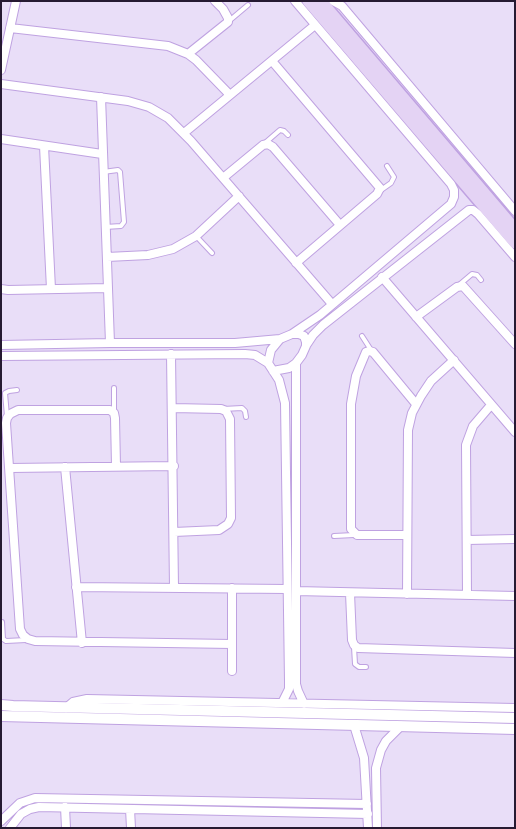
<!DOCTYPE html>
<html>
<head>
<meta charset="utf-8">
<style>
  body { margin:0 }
  #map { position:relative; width:516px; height:829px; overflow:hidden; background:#e9def8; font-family:Lora,serif }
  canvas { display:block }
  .frame { position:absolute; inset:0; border:2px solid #261a32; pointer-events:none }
</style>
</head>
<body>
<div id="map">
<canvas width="516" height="829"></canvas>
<div class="frame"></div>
</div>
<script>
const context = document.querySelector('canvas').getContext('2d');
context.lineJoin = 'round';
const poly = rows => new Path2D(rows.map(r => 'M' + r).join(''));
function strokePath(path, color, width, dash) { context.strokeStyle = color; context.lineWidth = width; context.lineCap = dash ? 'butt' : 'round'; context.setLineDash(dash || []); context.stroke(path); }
const service = poly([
  [229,21,248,5],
  [265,143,280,130,284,131,288,135],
  [103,172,118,170,120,172,124,222,121,226,105,227],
  [381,190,391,183,394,177,387,166],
  [196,236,212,253],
  [459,285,472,274,477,275,481,280],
  [362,336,371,350],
  [223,409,242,408,245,411,246,417],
  [114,413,114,388],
  [7,416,5,393,9,391,17,390],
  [334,536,354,535],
  [2,622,3,639,6,641,26,640],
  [354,647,355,664,359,667,366,667]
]);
const minor = poly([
  [333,1,342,6,515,211],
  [10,28,168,46,188,54,196,60,230,95],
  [188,54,228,22,228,18,223,9,215,1],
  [272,61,380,188,377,194,296,263],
  [1,70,16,1],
  [1,84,128,101,149,107,168,118,191,141,332,304],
  [101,97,110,343],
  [184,133,315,25],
  [1,139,102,154],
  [44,146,51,289],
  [223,178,263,145,268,144,273,147,340,225],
  [107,257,148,255,173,249,196,236,239,196],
  [382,277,515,432],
  [1,289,8,290,108,288],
  [416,317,457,287,463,286,515,344],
  [292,334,320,315,451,204,454,197,454,190,451,184,295,1],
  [307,344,313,335,323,325,469,210,473,210,478,214,515,257],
  [1,345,110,343,235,343,280,339],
  [171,354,174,588],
  [1,356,245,354,255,355,268,363],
  [296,363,296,684,298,691,304,704],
  [273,371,289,368,296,363,302,355,306,346,306,342,304,336,299,334,292,334,280,339,271,350,268,363,279,380,285,403,289,681,289,689,282,703],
  [173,408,221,409,226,411,230,419,231,518,228,524,219,530,174,532],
  [116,466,115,418,114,413,110,410,18,410,10,414,7,418,6,423,20,629,23,635,28,639,35,641,232,644],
  [65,467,82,643],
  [10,468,174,466],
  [406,535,357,535,351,529,351,404,356,376,366,352,369,351,373,352,416,404],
  [467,540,515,539],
  [76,587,287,589],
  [296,591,515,596],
  [350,593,352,640,354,645,358,648,515,653],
  [407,594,408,430,412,413,421,396,431,381,454,360],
  [467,595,466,445,473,426,491,405],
  [232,671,232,588],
  [66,708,73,702,87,699,515,708],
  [354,725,364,758,368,828],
  [65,807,66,828],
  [130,809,131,828],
  [1,821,20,803,35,798,367,804],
  [10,828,21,814,30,809,39,807,368,814],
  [377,828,376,768,381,750,386,741,401,726]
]);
const tertiary = poly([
  [1,705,13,706,515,718],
  [1,716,515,729]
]);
const secondary = poly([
  [308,1,515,243],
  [321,1,515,229]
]);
strokePath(service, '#bfa2e1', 6);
strokePath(minor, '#bfa2e1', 10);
strokePath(tertiary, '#bfa2e1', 12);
strokePath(secondary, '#bfa2e1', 14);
strokePath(service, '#fff', 4);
strokePath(minor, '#fff', 8);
strokePath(tertiary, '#fff', 10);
strokePath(secondary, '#e4d3f4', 11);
</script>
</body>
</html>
